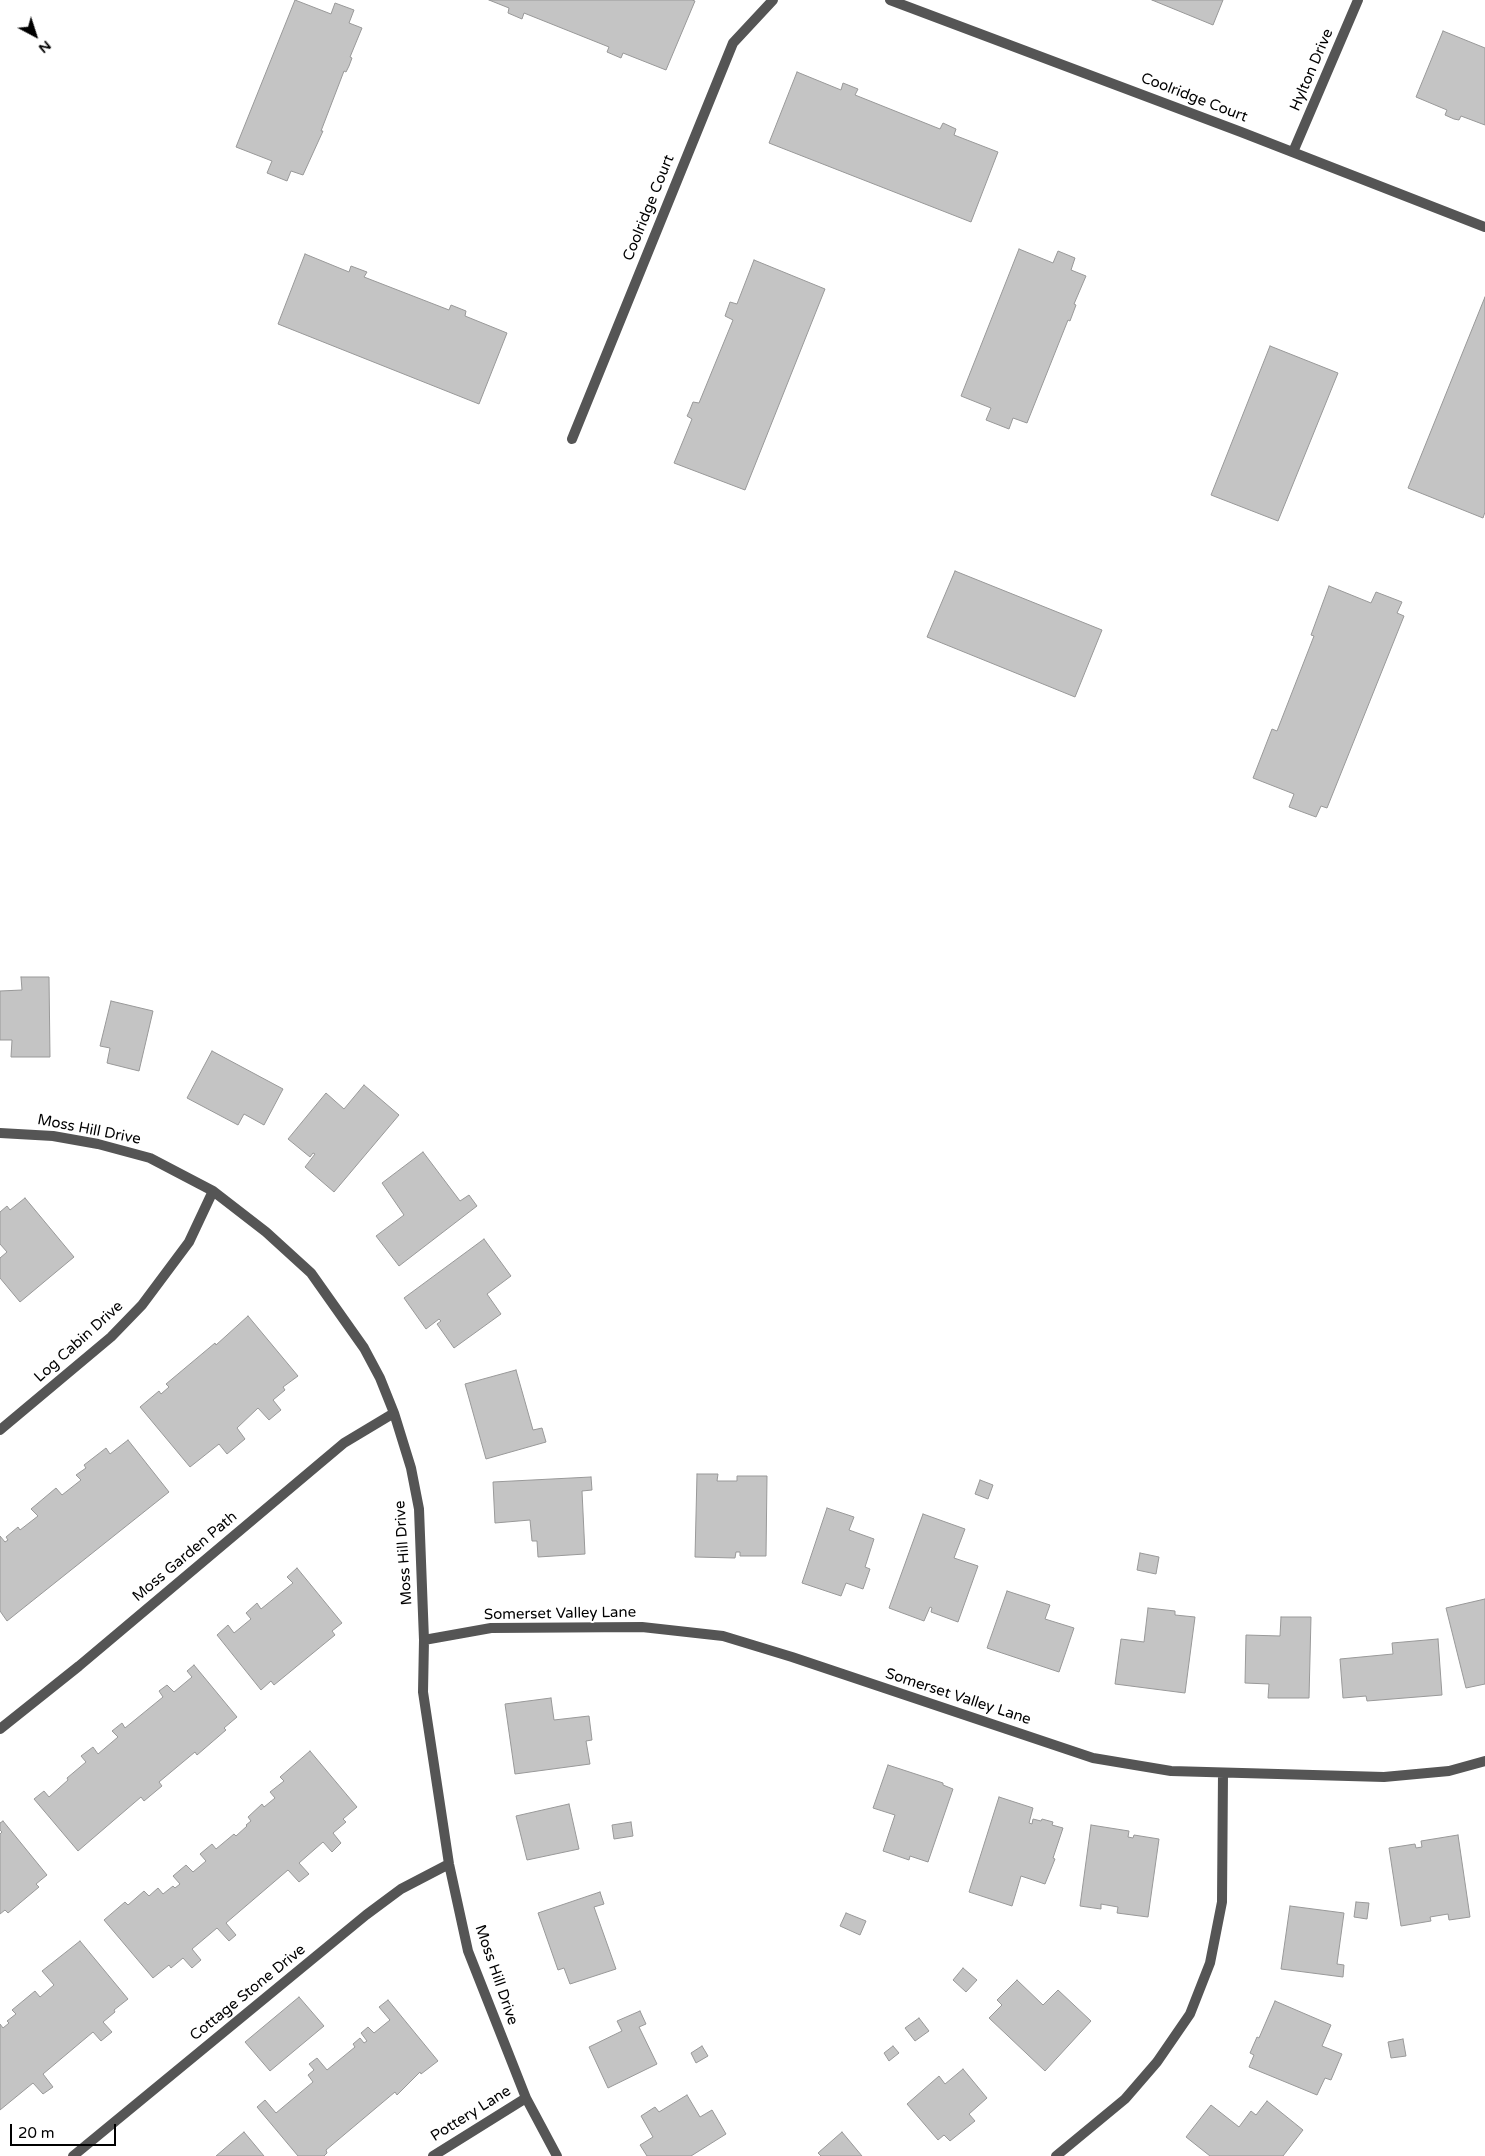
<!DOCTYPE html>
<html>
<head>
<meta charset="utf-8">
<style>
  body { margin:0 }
  #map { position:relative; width:1485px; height:2156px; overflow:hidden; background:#fff; font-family:"Varela Round",sans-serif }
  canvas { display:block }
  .north { position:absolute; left:10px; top:10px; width:50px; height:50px; -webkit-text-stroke:4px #fff; paint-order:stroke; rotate:140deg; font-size:14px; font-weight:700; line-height:20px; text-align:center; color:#000 }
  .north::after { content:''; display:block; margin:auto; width:18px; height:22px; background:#000; clip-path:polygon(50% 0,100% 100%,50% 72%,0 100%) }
  .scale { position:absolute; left:10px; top:2124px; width:106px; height:22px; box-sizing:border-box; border:2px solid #000; border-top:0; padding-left:6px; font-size:15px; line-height:18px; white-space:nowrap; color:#000; -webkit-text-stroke:4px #fff; paint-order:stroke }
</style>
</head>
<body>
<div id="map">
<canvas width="1485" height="2156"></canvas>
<div class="north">N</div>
<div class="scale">20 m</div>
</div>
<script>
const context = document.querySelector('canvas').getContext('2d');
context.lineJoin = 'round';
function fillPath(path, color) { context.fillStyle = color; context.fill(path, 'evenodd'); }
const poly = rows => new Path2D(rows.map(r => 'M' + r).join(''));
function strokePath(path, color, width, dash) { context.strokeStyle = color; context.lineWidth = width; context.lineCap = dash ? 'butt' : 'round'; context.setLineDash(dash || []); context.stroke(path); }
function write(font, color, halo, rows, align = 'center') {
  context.font = font + ' "Varela Round",sans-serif'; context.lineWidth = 4; context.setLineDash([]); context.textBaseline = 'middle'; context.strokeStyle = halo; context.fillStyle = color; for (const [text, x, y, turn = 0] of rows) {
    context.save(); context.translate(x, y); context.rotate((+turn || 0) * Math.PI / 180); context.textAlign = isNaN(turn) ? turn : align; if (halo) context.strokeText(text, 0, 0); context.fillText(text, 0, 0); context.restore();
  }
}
const building = poly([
  [295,0,331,14,335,3,354,10,349,23,362,28,350,57,352,58,349,66,346,72,344,71,321,131,323,131,303,175,291,171,287,181,267,173,272,161,236,147,295,0],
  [489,0,692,0,695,1,666,70,623,53,621,58,607,52,609,47,524,13,522,19,508,13,509,8,489,0],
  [1152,0,1223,0,1213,25,1152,0],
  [1443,31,1485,48,1485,125,1461,116,1459,120,1454,119,1445,115,1447,110,1416,97,1443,31],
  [797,72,841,90,843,83,858,89,855,95,940,129,943,123,956,129,954,135,998,152,971,222,769,143,797,72],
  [1019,249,1053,263,1058,251,1075,258,1071,270,1086,276,1074,304,1076,305,1070,321,1068,320,1027,423,1013,418,1009,429,986,420,991,408,961,396,1019,249],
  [305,254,349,272,351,266,367,272,364,277,449,310,451,305,466,311,465,316,507,333,479,404,278,324,305,254],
  [754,260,825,289,745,490,674,463,692,419,687,416,689,412,693,402,699,403,733,320,725,316,730,302,737,304,754,260],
  [1485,297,1485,512,1483,518,1408,488,1485,297],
  [1270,346,1338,373,1278,521,1211,495,1270,346],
  [955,571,1102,630,1075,697,927,637,955,571],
  [1329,586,1371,603,1376,592,1402,602,1397,613,1404,616,1327,808,1321,806,1316,817,1289,807,1294,794,1253,778,1272,729,1277,731,1314,636,1311,635,1329,586],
  [21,977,49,977,50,1057,11,1057,12,1040,0,1040,0,991,22,990,21,977],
  [111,1001,153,1011,139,1071,107,1063,110,1048,100,1046,111,1001],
  [212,1051,283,1089,264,1125,244,1114,238,1125,187,1098,212,1051],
  [364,1085,399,1115,334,1192,305,1167,315,1154,313,1153,310,1157,288,1139,326,1093,344,1109,364,1085],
  [423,1152,460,1201,469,1195,477,1206,399,1266,376,1236,404,1215,382,1183,423,1152],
  [25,1198,74,1257,20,1302,0,1278,0,1258,7,1252,0,1244,0,1212,7,1206,10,1210,25,1198],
  [484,1239,511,1276,487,1294,501,1314,454,1348,437,1324,441,1321,439,1319,426,1329,404,1298,484,1239],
  [248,1316,298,1376,283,1387,285,1390,273,1400,281,1410,269,1420,258,1408,237,1428,245,1439,227,1454,219,1444,190,1467,140,1407,159,1391,161,1394,169,1387,166,1384,215,1343,216,1345,248,1316],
  [516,1370,533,1430,542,1428,546,1442,486,1459,465,1384,516,1370],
  [128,1440,169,1492,7,1621,0,1611,0,1536,5,1542,8,1540,6,1537,18,1527,20,1530,38,1516,31,1509,56,1488,62,1495,81,1480,76,1475,86,1468,84,1465,106,1448,110,1454,128,1440],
  [697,1474,718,1474,717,1481,737,1481,737,1476,767,1476,766,1556,740,1556,740,1552,736,1552,735,1558,695,1557,697,1474],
  [591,1477,592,1490,582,1491,585,1554,538,1557,537,1541,532,1541,530,1520,495,1523,493,1482,591,1477],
  [980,1480,993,1485,988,1499,975,1494,980,1480],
  [827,1508,854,1517,849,1530,874,1539,865,1567,870,1569,863,1589,846,1583,841,1596,802,1583,827,1508],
  [923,1514,965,1529,954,1558,978,1566,958,1622,931,1612,932,1608,930,1607,924,1621,889,1608,923,1514],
  [1140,1553,1159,1557,1156,1574,1137,1570,1140,1553],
  [297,1568,342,1623,332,1631,335,1635,274,1685,271,1681,261,1690,217,1635,228,1625,234,1633,251,1619,246,1613,257,1603,261,1609,293,1583,287,1577,297,1568],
  [1007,1591,1050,1605,1045,1619,1074,1628,1059,1672,987,1648,1007,1591],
  [1485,1599,1485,1684,1466,1688,1446,1608,1485,1599],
  [1148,1608,1175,1611,1175,1615,1195,1617,1185,1693,1115,1684,1121,1639,1144,1642,1148,1608],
  [1281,1617,1311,1617,1309,1698,1268,1698,1269,1684,1245,1683,1246,1635,1280,1636,1281,1617],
  [1438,1639,1442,1695,1367,1701,1366,1696,1343,1698,1340,1659,1393,1654,1392,1643,1438,1639],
  [194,1665,237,1717,224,1728,226,1730,197,1755,195,1752,159,1782,162,1786,144,1801,141,1797,78,1851,34,1799,44,1791,49,1797,68,1780,67,1778,86,1762,81,1756,93,1747,98,1754,118,1737,112,1731,122,1723,125,1728,163,1697,159,1691,167,1685,174,1692,192,1677,187,1671,194,1665],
  [551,1698,554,1720,589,1716,592,1740,586,1741,590,1764,515,1774,505,1704,551,1698],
  [310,1751,357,1807,343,1819,346,1822,333,1833,341,1843,332,1852,323,1842,299,1863,309,1874,299,1882,288,1870,226,1923,236,1935,229,1941,217,1928,192,1949,201,1960,192,1968,183,1958,171,1968,169,1965,153,1978,104,1920,125,1902,128,1905,144,1891,149,1896,158,1888,163,1894,173,1886,175,1888,180,1884,173,1876,186,1865,193,1872,206,1861,200,1854,212,1844,216,1849,234,1834,236,1836,247,1826,246,1825,251,1821,248,1817,262,1804,264,1807,275,1798,270,1792,284,1781,280,1777,310,1751],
  [888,1765,943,1783,943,1785,953,1789,928,1862,910,1856,909,1860,883,1851,895,1815,873,1808,888,1765],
  [999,1797,1033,1808,1029,1823,1032,1824,1033,1819,1041,1821,1042,1819,1053,1822,1052,1825,1063,1828,1053,1858,1055,1859,1045,1884,1021,1876,1012,1906,969,1892,999,1797],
  [569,1804,579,1849,527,1860,516,1816,569,1804],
  [3,1821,47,1875,36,1884,39,1887,8,1913,5,1910,0,1914,0,1834,2,1832,0,1830,0,1823,3,1821],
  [631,1822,633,1836,614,1839,612,1825,631,1822],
  [1091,1825,1129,1831,1128,1837,1133,1838,1134,1835,1159,1839,1148,1917,1117,1913,1118,1907,1101,1904,1101,1909,1080,1906,1091,1825],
  [1458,1835,1470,1917,1449,1920,1448,1914,1430,1917,1431,1921,1401,1926,1389,1848,1415,1844,1416,1848,1422,1847,1421,1841,1458,1835],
  [600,1892,604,1904,594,1907,616,1969,570,1984,564,1968,558,1970,538,1913,600,1892],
  [1356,1902,1369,1903,1367,1919,1354,1917,1356,1902],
  [1290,1906,1344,1913,1337,1964,1344,1965,1343,1977,1281,1969,1290,1906],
  [846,1913,866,1921,860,1935,840,1926,846,1913],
  [80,1941,128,1999,114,2010,115,2012,103,2022,112,2032,101,2041,93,2032,43,2074,53,2087,43,2094,33,2083,0,2110,0,2024,3,2028,9,2023,7,2021,16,2014,12,2010,35,1991,40,1997,54,1985,42,1971,80,1941],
  [963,1968,977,1980,966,1992,953,1980,963,1968],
  [1017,1980,1043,2005,1058,1990,1091,2021,1045,2071,989,2018,1002,2005,997,2000,1017,1980],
  [299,1997,324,2026,270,2071,245,2042,299,1997],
  [388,2000,438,2061,421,2074,420,2072,397,2095,395,2092,326,2150,327,2153,324,2156,298,2156,257,2107,265,2100,276,2113,313,2082,308,2075,314,2070,309,2064,317,2058,327,2070,355,2047,353,2044,360,2038,364,2043,367,2041,361,2033,368,2027,374,2033,390,2020,379,2007,388,2000],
  [1275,2001,1331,2025,1322,2046,1342,2054,1331,2080,1325,2078,1317,2095,1249,2067,1254,2055,1250,2053,1257,2037,1259,2038,1275,2001],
  [640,2011,646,2024,639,2027,657,2064,608,2088,589,2047,622,2031,617,2021,640,2011],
  [919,2018,929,2031,915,2041,905,2028,919,2018],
  [1403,2039,1406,2056,1391,2058,1388,2042,1403,2039],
  [702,2046,708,2056,696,2063,691,2053,702,2046],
  [893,2046,899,2053,889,2061,884,2053,893,2046],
  [963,2069,987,2098,969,2114,975,2121,950,2141,944,2135,938,2140,907,2104,939,2076,945,2084,963,2069],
  [687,2095,700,2117,712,2110,726,2134,691,2156,647,2156,640,2145,653,2137,641,2116,655,2107,659,2112,687,2095],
  [1267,2101,1303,2130,1283,2156,1210,2156,1186,2137,1211,2105,1239,2127,1251,2111,1256,2115,1267,2101],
  [244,2132,264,2156,216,2156,244,2132],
  [842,2132,862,2156,821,2156,818,2153,842,2132]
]);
fillPath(building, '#c4c4c4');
strokePath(building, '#999', 1);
strokePath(poly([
  [890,0,1241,132,1485,227],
  [1293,152,1358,0],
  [572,439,733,43,773,0],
  [0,1133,53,1136,98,1144,150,1158,213,1191,266,1232,311,1273,364,1348,380,1378,394,1413,411,1468,419,1509,424,1640,423,1692,449,1864,468,1951,526,2098,557,2156],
  [0,1430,111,1337,142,1305,189,1242,213,1191],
  [424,1640,491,1628,642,1627,723,1636,792,1657,1093,1758,1171,1771,1384,1777,1449,1771,1485,1761],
  [0,1729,79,1666,344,1443,394,1413],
  [73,2156,366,1915,401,1889,449,1864],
  [433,2156,526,2098],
  [1056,2156,1125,2099,1157,2062,1190,2014,1210,1963,1222,1902,1223,1773]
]), '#555', 10);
write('15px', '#000', '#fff', [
  ["Hylton Drive",1312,70,-67],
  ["Coolridge Court",1194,98,21],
  ["Coolridge Court",649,208,-68],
  ["Moss Hill Drive",89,1130,11],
  ["Log Cabin Drive",79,1342,-42],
  ["Moss Hill Drive",404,1553,-94],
  ["Moss Garden Path",185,1557,-40],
  ["Somerset Valley Lane",560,1614,-1],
  ["Somerset Valley Lane",958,1697,18],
  ["Moss Hill Drive",496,1975,71],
  ["Cottage Stone Drive",248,1993,-39],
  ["Pottery Lane",471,2114,-32]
]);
</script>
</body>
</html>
